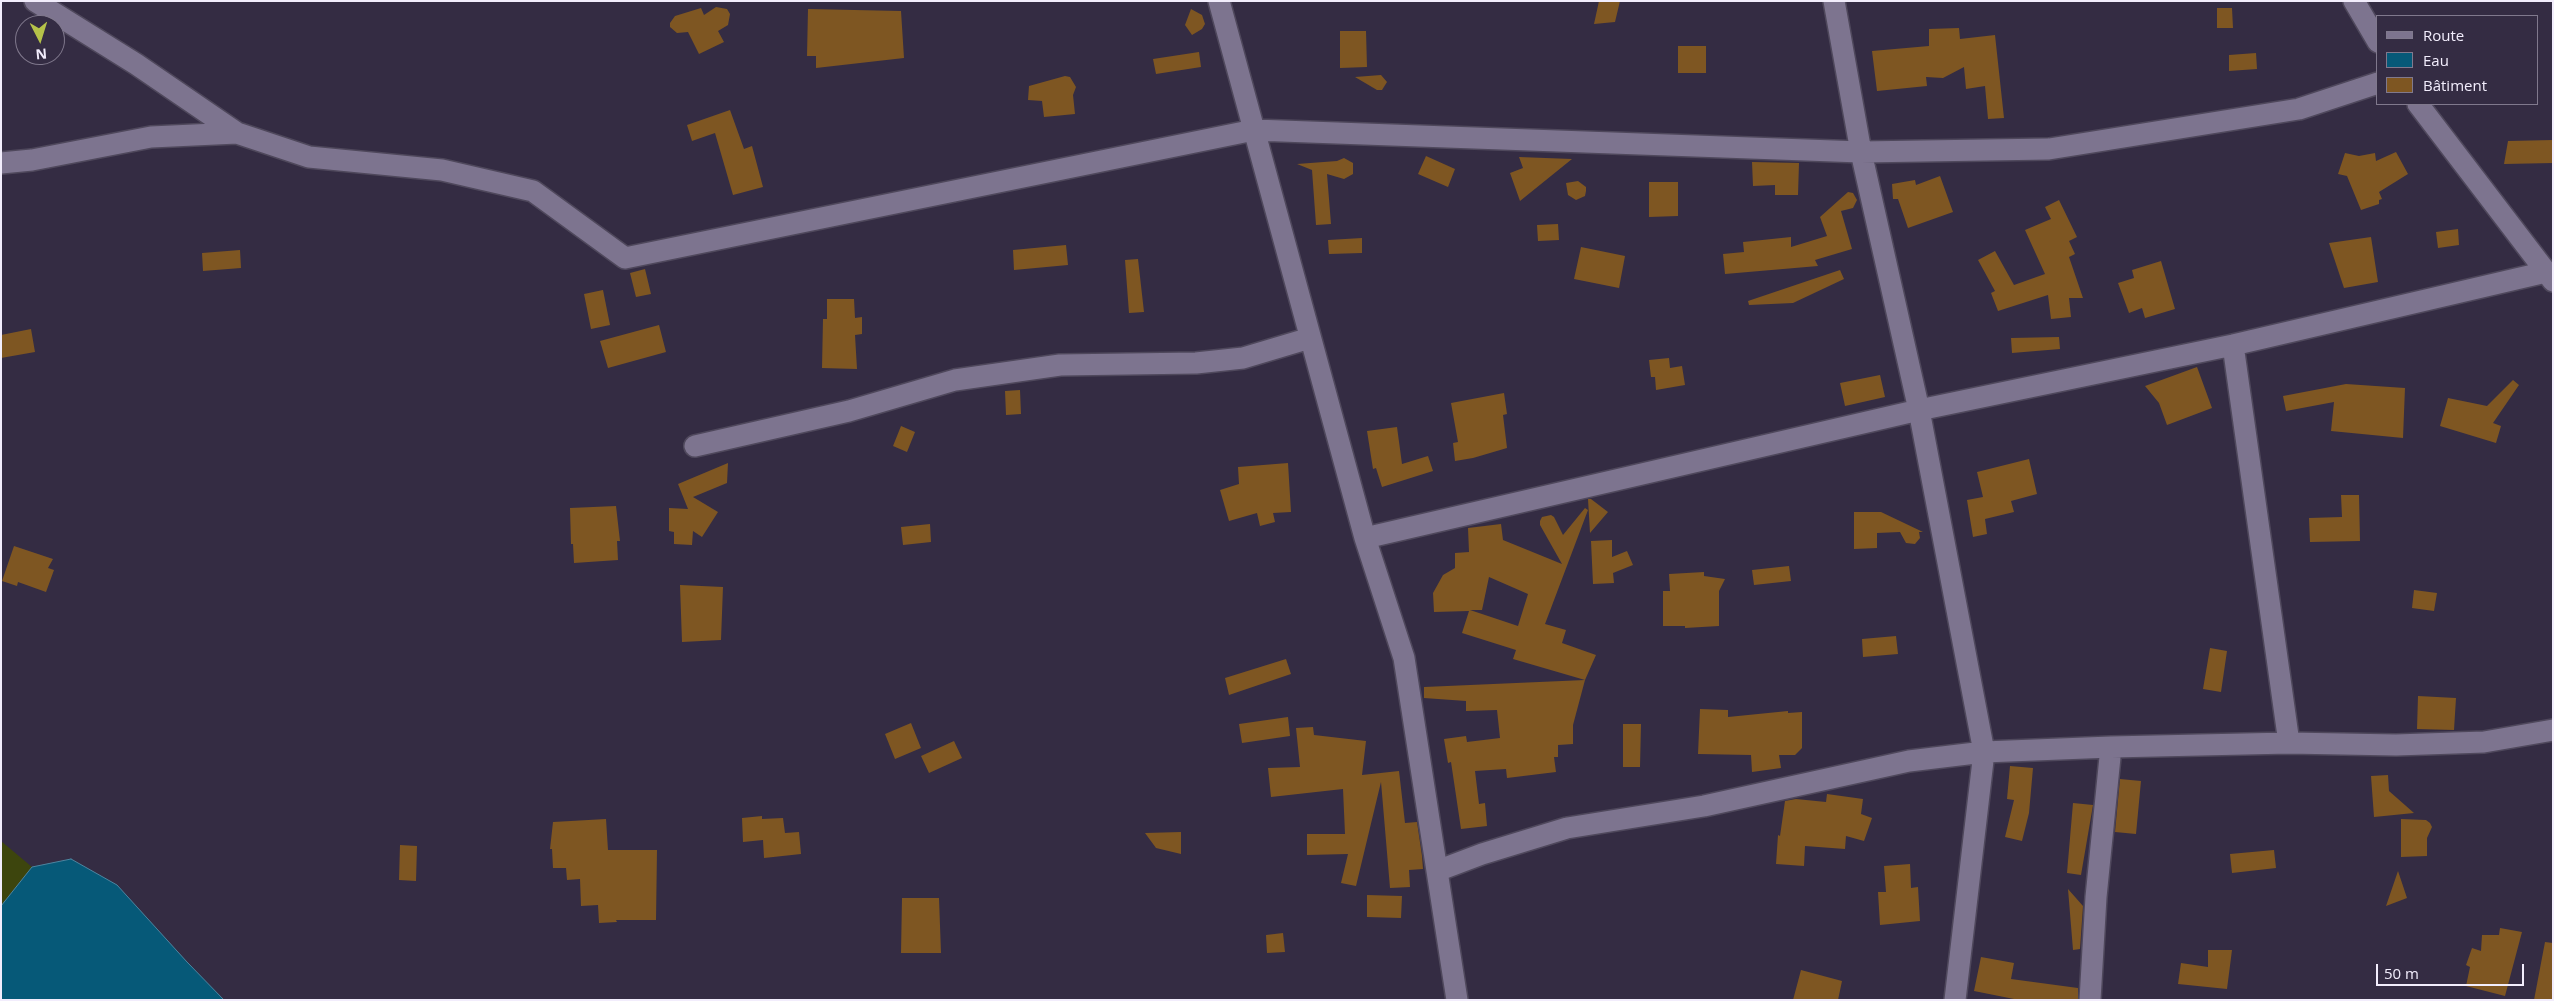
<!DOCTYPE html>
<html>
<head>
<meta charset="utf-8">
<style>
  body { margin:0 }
  #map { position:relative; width:2554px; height:1001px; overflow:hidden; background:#342c43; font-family:"Open Sans",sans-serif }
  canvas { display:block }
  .frame { position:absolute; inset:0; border:2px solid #f2edfc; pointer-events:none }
  .legend { position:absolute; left:2376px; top:15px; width:162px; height:90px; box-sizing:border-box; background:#342c43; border:1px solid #80798d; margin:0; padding:6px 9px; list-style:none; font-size:15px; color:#f2edfc }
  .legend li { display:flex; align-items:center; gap:10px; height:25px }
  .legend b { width:25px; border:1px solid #80798d }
  .north { position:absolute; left:15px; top:15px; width:50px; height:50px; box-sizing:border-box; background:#342c43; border:1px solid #80798d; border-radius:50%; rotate:175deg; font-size:14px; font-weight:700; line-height:20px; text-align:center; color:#f2edfc }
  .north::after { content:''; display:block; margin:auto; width:18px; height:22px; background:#b5c249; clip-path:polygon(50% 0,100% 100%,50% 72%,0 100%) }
  .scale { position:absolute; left:2376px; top:964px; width:148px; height:22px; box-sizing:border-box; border:2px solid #f2edfc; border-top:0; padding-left:6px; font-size:15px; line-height:18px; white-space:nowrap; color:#f2edfc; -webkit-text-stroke:4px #342c43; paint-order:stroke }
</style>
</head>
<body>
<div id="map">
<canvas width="2554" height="1001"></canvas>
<div class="frame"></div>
<ul class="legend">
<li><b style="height:6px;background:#7d748f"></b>Route</li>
<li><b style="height:14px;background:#065978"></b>Eau</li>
<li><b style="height:14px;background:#7e5622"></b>Bâtiment</li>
</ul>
<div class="north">N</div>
<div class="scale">50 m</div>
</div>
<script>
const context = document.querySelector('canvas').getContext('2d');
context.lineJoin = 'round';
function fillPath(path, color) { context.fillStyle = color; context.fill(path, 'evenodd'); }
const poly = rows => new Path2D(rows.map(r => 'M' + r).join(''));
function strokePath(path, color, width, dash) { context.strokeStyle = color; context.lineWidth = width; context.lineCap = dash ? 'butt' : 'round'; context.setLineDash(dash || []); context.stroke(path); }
fillPath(poly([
  [1,841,32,867,1,906]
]), '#3d450d');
const water = poly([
  [71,859,117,885,187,962,224,1000,1,1000,1,906,32,867,71,859]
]);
fillPath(water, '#065978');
strokePath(water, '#4d85a0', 1);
fillPath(poly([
  [1599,1,1620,1,1615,22,1594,24],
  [716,7,727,9,730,14,728,25,718,31,724,42,699,54,688,32,677,33,670,27,670,23,675,16,701,8,704,15],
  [2217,8,2232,8,2233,28,2217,28],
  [808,9,901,11,904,58,816,68,816,56,807,56],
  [1191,9,1202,15,1205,24,1202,29,1192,35,1185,25],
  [1959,28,1960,39,1995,35,2004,118,1988,119,1985,86,1966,89,1964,67,1943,78,1926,77,1927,86,1877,91,1872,51,1929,46,1929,29],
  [1340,31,1366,31,1367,67,1340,68],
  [1678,46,1706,46,1706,73,1678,73],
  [1199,52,1201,67,1156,74,1153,59],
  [2256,53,2257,69,2229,71,2229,55],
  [1381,75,1387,82,1382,90,1377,90,1355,77],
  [1065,76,1070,77,1076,87,1073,95,1075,114,1044,117,1042,101,1028,100,1029,86],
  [730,110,744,149,752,146,763,187,733,195,715,133,692,141,687,125],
  [2553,140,2553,163,2504,164,2508,141],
  [2396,152,2408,174,2379,192,2382,199,2379,200,2379,204,2361,210,2347,176,2338,174,2345,153,2359,156,2375,153,2376,161],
  [1426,156,1455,169,1448,187,1418,174],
  [1519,157,1572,159,1520,201,1510,173,1523,168],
  [1344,158,1353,163,1353,174,1344,179,1327,174,1331,224,1316,225,1312,170,1297,164,1337,161],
  [1752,162,1799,163,1798,195,1775,195,1775,185,1753,186],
  [1940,176,1953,212,1908,228,1898,199,1893,199,1892,184,1915,180,1916,185],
  [1578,181,1586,187,1586,191,1585,196,1576,200,1568,195,1566,183],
  [1649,182,1678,182,1678,216,1649,217],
  [1848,192,1853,193,1857,200,1853,208,1841,211,1852,249,1815,260,1818,266,1725,274,1723,254,1744,252,1743,242,1791,237,1791,247,1827,236,1820,217],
  [2059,200,2077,237,2069,241,2075,254,2069,257,2083,298,2069,298,2071,317,2051,319,2048,295,1998,311,1991,293,1995,291,1978,260,1995,251,2014,285,2045,274,2025,230,2051,219,2045,207],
  [1558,224,1559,240,1538,241,1537,225],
  [2458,229,2459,245,2438,248,2436,232],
  [2371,237,2378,282,2344,288,2329,243],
  [1362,238,1362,253,1329,254,1328,240],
  [1066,245,1068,265,1014,270,1013,250],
  [1581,247,1625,256,1619,288,1574,279],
  [240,250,241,268,203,271,202,253],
  [1138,259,1144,312,1129,313,1125,260],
  [2161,261,2175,309,2145,318,2142,308,2129,313,2118,283,2134,278,2132,270],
  [645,269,651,294,636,297,630,273],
  [1840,270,1844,279,1793,303,1749,305,1748,301],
  [603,290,610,325,591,329,584,294],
  [827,299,854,299,855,318,862,317,862,334,855,335,857,369,822,368,823,319,827,319],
  [659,325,666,352,608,368,600,341],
  [31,329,35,352,1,358,1,335],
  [2059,337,2060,349,2012,353,2011,338],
  [1669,358,1670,368,1682,366,1685,385,1656,390,1655,377,1651,377,1649,360],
  [2197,367,2212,408,2167,425,2159,403,2145,386],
  [1880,375,1885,397,1845,406,1840,383],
  [2513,380,2519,385,2493,423,2501,426,2496,443,2440,426,2448,398,2487,406],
  [2346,384,2405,388,2403,438,2331,431,2334,402,2286,411,2283,396],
  [1020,390,1021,414,1006,415,1005,391],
  [1504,393,1507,414,1503,415,1507,448,1473,458,1455,461,1453,443,1458,442,1451,403],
  [901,426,915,432,907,452,893,446],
  [1397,427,1402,464,1428,456,1433,471,1382,487,1376,468,1373,469,1367,431],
  [2029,459,2037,494,2011,501,2014,512,1985,519,1987,534,1973,537,1967,500,1983,497,1977,472],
  [728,463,727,483,693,497,718,512,702,537,693,531,692,545,674,544,674,532,669,531,669,508,688,509,678,484],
  [1288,463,1291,512,1273,513,1275,522,1260,526,1257,513,1229,521,1220,490,1239,484,1238,467],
  [2341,495,2359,495,2360,541,2310,542,2309,518,2342,517],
  [1588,499,1591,499,1608,512,1590,533],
  [616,506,620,541,617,541,618,560,574,563,573,544,571,544,570,508],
  [1585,508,1588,510,1545,624,1566,630,1562,643,1596,655,1585,680,1513,659,1516,650,1462,633,1469,611,1434,612,1433,593,1443,575,1455,568,1455,553,1469,552,1468,528,1501,524,1503,540,1562,564,1540,525,1540,521,1542,517,1551,515,1554,517,1563,535],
  [1489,577,1528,594,1518,626,1470,610,1482,610],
  [1854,512,1881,512,1923,532,1919,532,1920,538,1915,544,1906,543,1900,532,1877,533,1877,548,1854,549],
  [930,524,931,542,903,545,901,527],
  [1612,540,1612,557,1627,551,1633,565,1613,573,1614,583,1593,584,1591,541],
  [14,546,53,559,48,568,54,570,46,592,18,582,17,586,2,581],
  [1789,566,1791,581,1754,585,1752,570],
  [1704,572,1704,576,1725,579,1719,591,1719,626,1685,628,1685,626,1663,626,1663,591,1670,591,1669,574],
  [680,585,723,587,721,640,682,642],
  [2414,590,2437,593,2434,611,2412,608],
  [1896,636,1898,654,1863,657,1862,639],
  [2210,648,2227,651,2221,692,2203,689],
  [1286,659,1291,674,1229,695,1225,678],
  [1585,680,1573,725,1573,744,1558,745,1558,757,1554,757,1556,772,1507,778,1506,769,1475,771,1479,804,1485,803,1487,826,1461,829,1451,762,1448,763,1444,739,1466,736,1467,742,1500,738,1497,710,1466,711,1466,701,1424,698,1424,687],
  [2418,696,2456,698,2454,730,2417,729],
  [1700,709,1728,710,1728,717,1788,711,1788,713,1802,712,1802,748,1795,755,1779,755,1781,768,1752,772,1751,755,1698,754],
  [1288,717,1290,736,1242,743,1239,724],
  [911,723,921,748,895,759,885,734],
  [1623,724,1641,724,1640,767,1623,767],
  [1313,727,1314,735,1366,741,1362,775,1399,771,1405,823,1417,822,1422,856,1423,869,1409,870,1410,887,1390,888,1381,782,1356,886,1341,883,1348,854,1307,855,1307,834,1345,834,1343,789,1271,797,1268,768,1300,767,1296,728],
  [954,741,962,758,929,773,921,756],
  [2010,766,2033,768,2029,813,2022,841,2005,837,2014,800,2007,799],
  [2388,775,2389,791,2414,813,2374,817,2371,776],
  [2120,779,2141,781,2136,834,2115,832],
  [1827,794,1863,799,1861,814,1872,818,1864,841,1846,836,1845,849,1805,846,1804,866,1776,864,1778,835,1780,836,1785,801,1796,799,1826,802],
  [2073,803,2093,805,2081,875,2067,873],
  [762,816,762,819,783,818,785,833,799,832,801,854,764,858,763,840,743,842,742,818],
  [606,819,608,850,657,850,656,920,616,920,617,922,599,923,598,905,581,906,580,879,567,880,566,868,553,868,552,849,550,849,553,822],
  [2401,819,2426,820,2430,823,2432,827,2427,838,2427,856,2401,857],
  [1181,832,1181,854,1156,848,1145,833],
  [400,845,417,846,416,881,399,880],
  [2274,850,2276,868,2232,873,2230,854],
  [1910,864,1911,888,1918,887,1920,921,1880,925,1878,892,1886,892,1884,866],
  [2398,871,2407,898,2386,906],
  [2068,889,2083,906,2080,949,2073,950],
  [1367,895,1402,896,1401,918,1367,917],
  [902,898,939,898,941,953,901,953],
  [2500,928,2522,932,2505,996,2466,986,2470,967,2466,965,2472,948,2481,951,2482,935,2499,935],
  [1283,933,1285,952,1267,953,1266,935],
  [2545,942,2553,943,2553,1000,2534,1000],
  [2208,950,2232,950,2227,989,2178,984,2181,963,2208,967],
  [1981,957,2014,963,2011,979,2078,988,2078,1000,2019,1000,1974,991],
  [1801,970,1842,981,1838,1000,1793,1000]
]), '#7e5622');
const minor = poly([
  [35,1,136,64,237,133,309,157,442,170,533,191,625,258,1254,130,1861,152,2049,149,2299,109,2378,83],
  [1219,1,1365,538,1404,658,1457,1000],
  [1834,1,1861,152,1919,410,2233,345,2546,272],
  [2354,1,2378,42],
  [2418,104,2553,281],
  [1,163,32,160,151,137,237,133],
  [2233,345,2289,743],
  [695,446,849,411,955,380,1060,365,1196,363,1243,358,1310,338],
  [1365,538,1919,410,1984,752,1955,1000],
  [1437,871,1482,854,1567,828,1704,806,1909,761,1984,752,2111,747,2289,743,2396,745,2484,742,2553,730],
  [2090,1000,2096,897,2111,747]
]);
strokePath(minor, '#4f485c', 24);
strokePath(minor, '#7d748f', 21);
</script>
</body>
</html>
